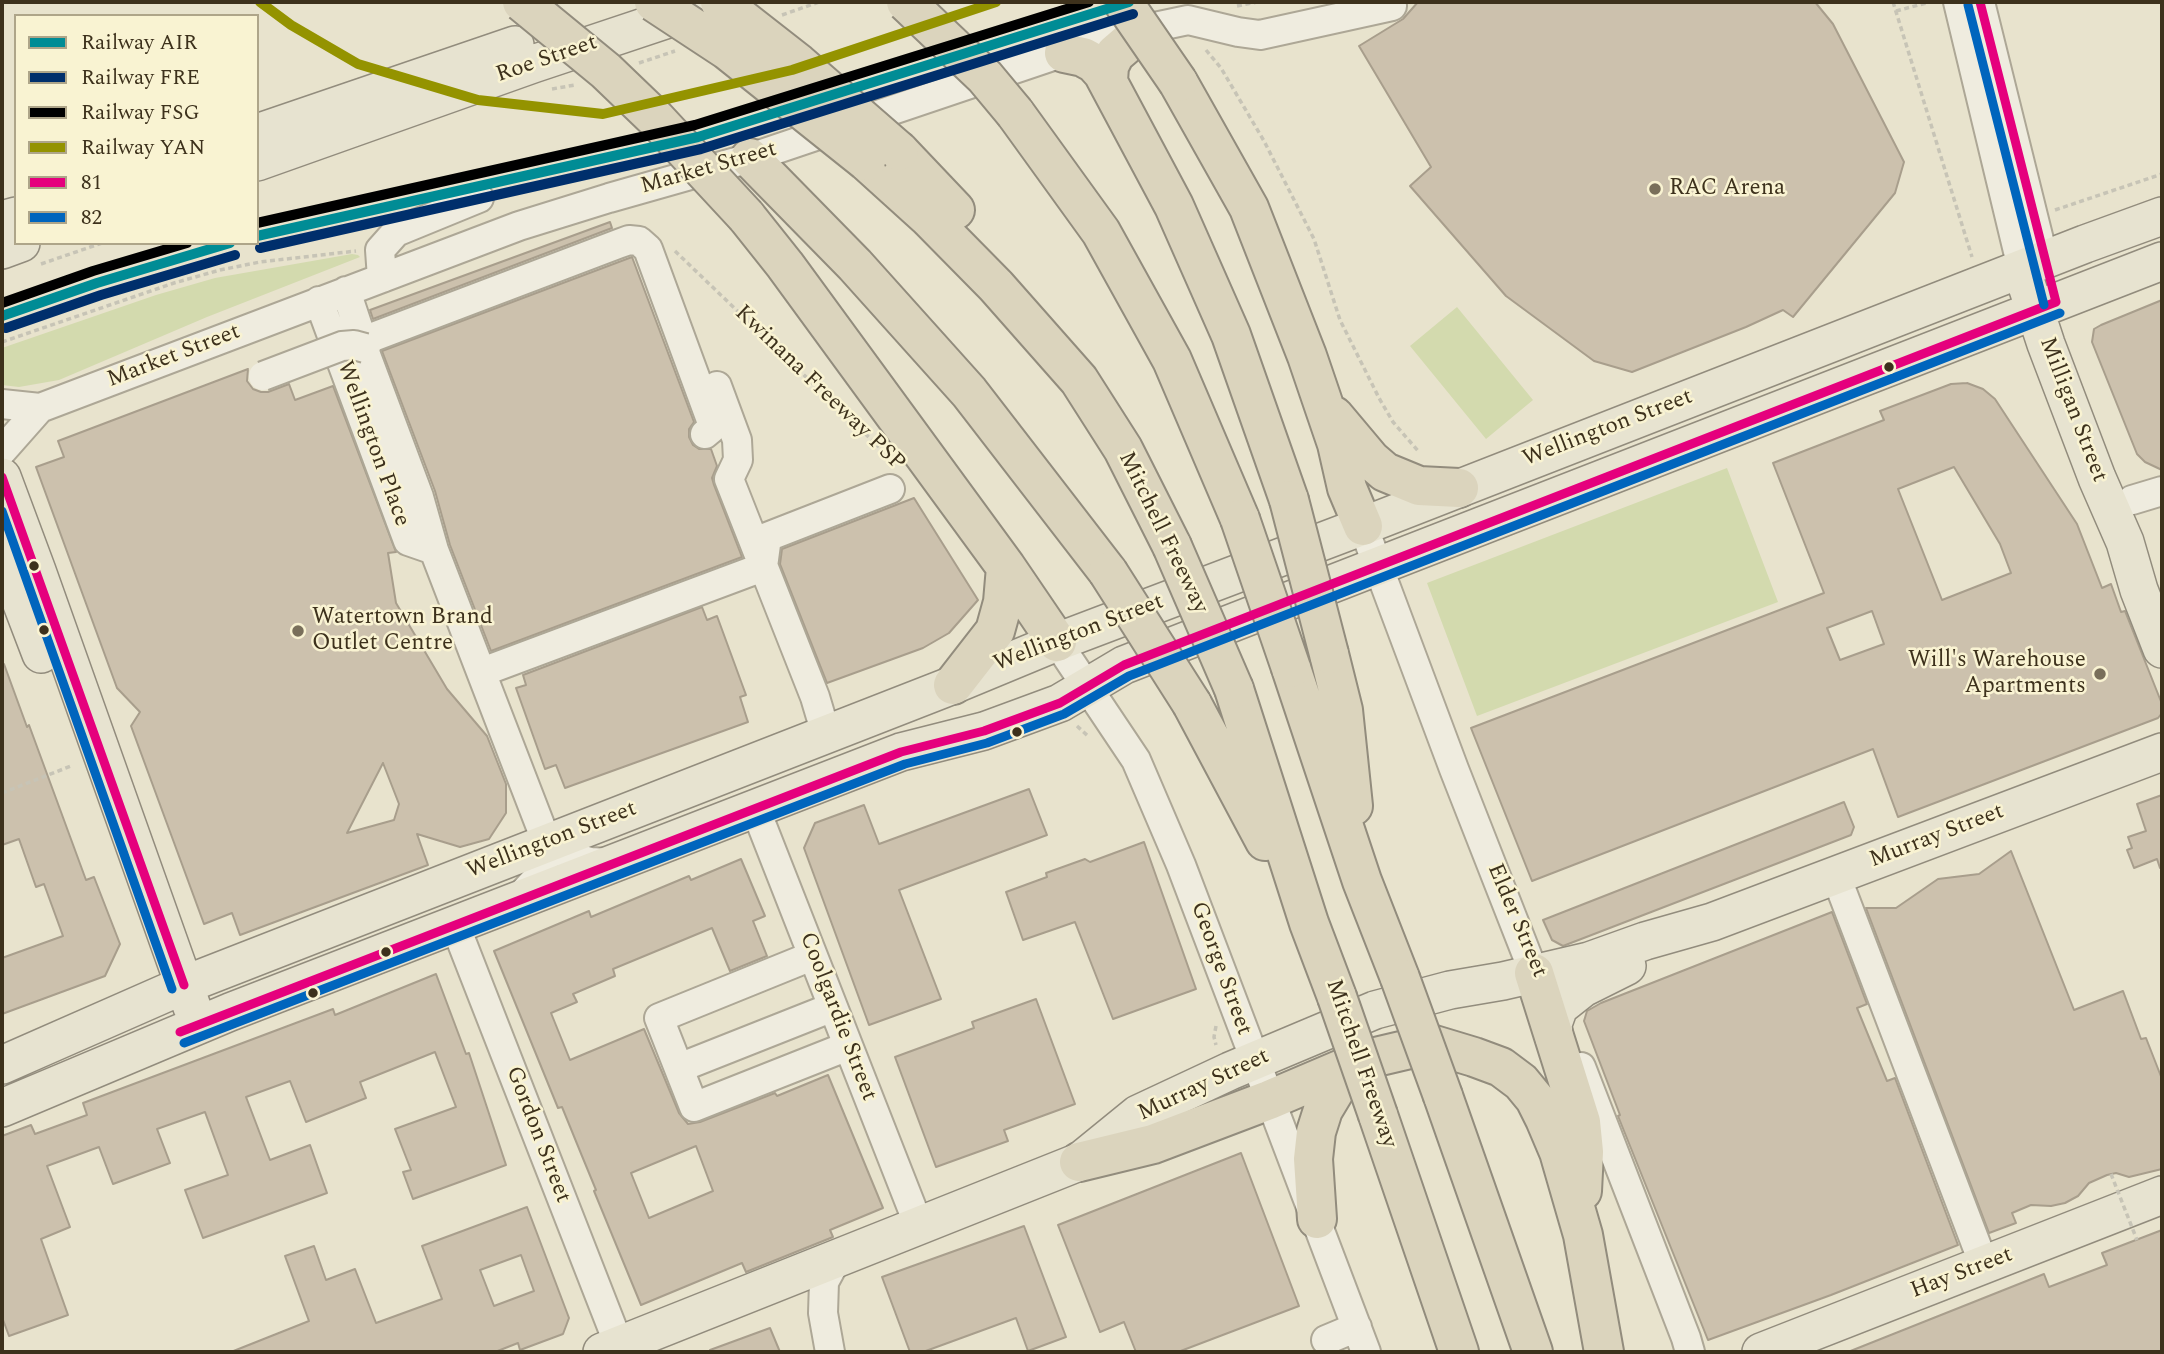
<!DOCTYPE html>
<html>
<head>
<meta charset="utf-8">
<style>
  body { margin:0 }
  #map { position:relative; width:2164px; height:1354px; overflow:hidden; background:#e8e3cd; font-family:Spectral,serif }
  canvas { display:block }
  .frame { position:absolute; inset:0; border:4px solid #3d311c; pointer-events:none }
  .legend { position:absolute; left:14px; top:14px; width:245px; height:231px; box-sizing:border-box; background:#f9f3d2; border:2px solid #aea589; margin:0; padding:9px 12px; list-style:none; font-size:21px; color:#3d311c }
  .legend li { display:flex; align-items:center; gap:14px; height:35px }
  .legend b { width:35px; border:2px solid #aea589 }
</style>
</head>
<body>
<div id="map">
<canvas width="2164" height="1354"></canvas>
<div class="frame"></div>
<ul class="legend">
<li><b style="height:9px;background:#008c95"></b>Railway AIR</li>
<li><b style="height:9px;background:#002f6c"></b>Railway FRE</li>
<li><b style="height:9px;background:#000"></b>Railway FSG</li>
<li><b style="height:9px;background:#949300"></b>Railway YAN</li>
<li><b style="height:9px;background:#e5007d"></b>81</li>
<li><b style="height:9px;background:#0065bd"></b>82</li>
</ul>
</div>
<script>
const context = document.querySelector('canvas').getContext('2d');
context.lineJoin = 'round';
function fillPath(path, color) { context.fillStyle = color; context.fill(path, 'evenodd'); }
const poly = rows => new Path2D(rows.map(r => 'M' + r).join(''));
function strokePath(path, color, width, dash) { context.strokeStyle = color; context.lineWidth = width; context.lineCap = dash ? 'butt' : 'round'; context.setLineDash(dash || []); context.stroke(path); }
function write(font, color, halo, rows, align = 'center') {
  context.font = font + ' Spectral,serif'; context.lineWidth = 5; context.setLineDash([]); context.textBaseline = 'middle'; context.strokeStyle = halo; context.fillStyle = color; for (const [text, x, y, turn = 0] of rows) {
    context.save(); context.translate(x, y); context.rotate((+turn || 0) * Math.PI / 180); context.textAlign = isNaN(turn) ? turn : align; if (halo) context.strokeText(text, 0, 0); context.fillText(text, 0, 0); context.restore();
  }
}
fillPath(poly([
  [352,254,358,255,360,257,207,317,59,380,19,387,2,385,2,348,156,295,215,278],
  [1457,307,1533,400,1486,439,1410,346],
  [1727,468,1778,602,1477,716,1427,583]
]), '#d3daae');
const building = poly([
  [1418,2,1815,2,1833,24,1904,162,1895,193,1793,317,1783,310,1746,327,1632,372,1594,361,1506,296,1410,186,1431,167,1359,46,1403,19,1418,2],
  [610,222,612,228,373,319,370,310,610,222],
  [632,257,694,422,689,429,689,437,693,445,699,449,711,449,717,466,712,478,714,485,742,557,491,651,450,545,435,491,382,351,632,257],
  [2162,300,2162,470,2145,462,2137,454,2092,342,2094,329,2101,325,2162,300],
  [248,369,247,381,253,389,261,392,268,392,289,384,295,400,333,386,396,552,388,553,396,603,447,689,487,736,506,784,506,813,489,839,460,847,417,834,428,865,240,935,232,913,204,924,131,726,140,712,117,688,36,467,64,457,58,441,248,369],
  [383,763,399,804,394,820,347,833,383,763],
  [1967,383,1983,389,1995,399,2077,524,2102,588,2111,584,2121,612,2125,611,2162,704,2162,713,2158,718,1898,817,1873,749,1532,881,1471,728,1824,593,1773,463,1884,420,1880,411,1951,384,1967,383],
  [1954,467,2000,544,2011,573,1942,600,1898,489,1954,467],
  [1872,611,1884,644,1840,660,1827,628,1872,611],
  [914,498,978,600,949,633,923,648,827,683,780,564,782,549,914,498],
  [702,607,707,620,717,616,746,695,740,697,748,722,565,788,556,765,545,769,516,688,526,685,523,675,702,607],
  [2,664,4,664,27,727,29,725,86,880,94,877,120,944,105,976,2,1014,2,958,63,936,44,884,36,887,19,839,2,845,2,664],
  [1029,789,1047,835,899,890,941,999,869,1025,804,848,815,823,864,805,879,844,1029,789],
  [2162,795,2162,868,2160,868,2157,859,2134,868,2127,850,2132,848,2128,837,2146,831,2137,804,2162,795],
  [1844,802,1854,827,1851,835,1563,946,1552,940,1543,920,1844,802],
  [1144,842,1196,989,1113,1019,1075,922,1023,940,1006,892,1047,877,1046,873,1085,859,1090,862,1144,842],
  [2011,851,2074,1010,2123,991,2141,1039,2146,1038,2162,1079,2162,1169,2129,1177,2116,1173,2107,1175,2089,1183,2078,1196,2065,1203,2051,1206,2031,1205,2012,1213,2016,1223,1989,1233,1866,908,1896,908,1938,879,1979,874,2011,851],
  [741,859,765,916,753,921,767,956,730,971,712,928,613,969,615,976,573,994,577,1002,551,1013,570,1060,644,1029,679,1113,688,1124,700,1122,775,1093,777,1096,828,1075,883,1208,830,1230,833,1237,746,1272,742,1263,641,1305,594,1191,596,1190,582,1156,562,1107,558,1108,494,951,589,911,591,917,689,876,691,880,741,859],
  [696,1146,713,1191,649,1218,631,1173,696,1146],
  [1832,912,1867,1004,1857,1008,1887,1081,1895,1078,1958,1245,1831,1295,1708,1340,1618,1116,1620,1115,1584,1021,1587,1011,1601,1003,1832,912],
  [436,974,466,1054,469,1053,506,1165,413,1199,403,1172,411,1170,395,1129,456,1107,435,1052,360,1082,366,1098,306,1122,290,1081,246,1097,270,1160,310,1145,327,1193,203,1238,185,1190,228,1175,205,1112,157,1129,170,1163,113,1184,99,1147,47,1166,70,1227,41,1239,68,1315,9,1336,2,1317,2,1136,31,1125,35,1134,87,1115,83,1103,333,1009,335,1015,436,974],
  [1036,999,1075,1104,1004,1130,1008,1141,936,1167,895,1057,974,1028,972,1022,1036,999],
  [1241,1153,1299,1306,1178,1352,1136,1352,1124,1322,1100,1332,1058,1225,1241,1153],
  [527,1207,569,1318,563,1334,520,1350,518,1343,495,1352,231,1352,309,1321,285,1256,314,1246,326,1280,355,1269,376,1323,442,1299,422,1246,527,1207],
  [521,1255,534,1291,494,1306,480,1270,521,1255],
  [1024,1226,1066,1337,1028,1351,1016,1318,923,1352,910,1352,882,1277,1024,1226],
  [2162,1230,2162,1352,1848,1352,2044,1274,2049,1287,2107,1265,2102,1253,2162,1230],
  [770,1328,780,1352,710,1352,710,1350,770,1328]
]);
fillPath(building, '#ccc1ad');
strokePath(building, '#a89e8c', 2);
const minor = poly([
  [1958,2,2022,268],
  [1980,2,2044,260],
  [382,278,380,250,396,232,479,198],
  [346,291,365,348],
  [319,301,408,541,434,550,547,843,546,857,540,875,518,899],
  [717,386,737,440,738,460,729,479,815,697,826,734],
  [2,404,40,408],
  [2,451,40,408,519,226,609,198,750,158,1112,36,1188,20,1238,32,1260,35,1392,6],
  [2132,500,2162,491],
  [1363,526,1454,769,1534,973,1544,986],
  [434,550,419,497,366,355,365,348,367,342,373,337,618,244,629,240,639,241,648,249,712,423,711,429,705,434],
  [1057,642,1136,760,1181,865,1366,1352],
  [482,672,763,567,767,537,890,489],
  [755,808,919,1226],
  [547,843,573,857,590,862,614,863],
  [1836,876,1984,1265],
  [455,925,619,1345],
  [812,956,659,1018,694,1107,848,1046],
  [1581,1067,1686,1338,1690,1352],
  [679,1068,833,1007],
  [1326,1340,1357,1327],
  [830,1352,823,1313,824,1282,836,1260]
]);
const major = poly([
  [257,133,515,45],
  [257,162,533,64,719,2],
  [2,220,16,216],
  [2,250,21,243],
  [2027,286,2046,344,2097,478,2125,542,2139,590,2162,649],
  [2,477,37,571,192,1007],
  [2,552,41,654],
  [1554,1037,1553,1024,1559,1007,1583,988,1627,966],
  [2,1065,184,985,953,685,1057,642,1363,526,2085,244,2162,216],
  [2,1108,230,1012,901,752,984,731,1060,703,1124,665,2162,261],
  [602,1352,1079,1162,1138,1114,1230,1071,1375,1010,1450,990,1503,981,1589,961,1645,941,1712,922,2162,752],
  [1761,1352,2162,1195]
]);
const highway = poly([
  [1064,53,1083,57,1094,63,1103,73,1174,206,1231,335,1289,500],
  [1108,81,1109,66,1115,54,1144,29],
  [1178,82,1249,208,1307,356,1337,444,1347,488,1363,526],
  [1015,113,1101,232,1172,360,1240,519],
  [899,151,955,210],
  [750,158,855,265,969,392,1108,572],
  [866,161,929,218,996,286,1079,380,1123,449,1172,546],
  [746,216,785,265,1006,567,1057,642],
  [1334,416,1371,460,1385,472,1419,486,1459,488],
  [1329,654,1343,710,1353,806],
  [1291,668,1362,881,1400,978],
  [953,685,995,631,1003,602,1006,567],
  [1234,689,1309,923,1337,997],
  [1192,704,1265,841],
  [1534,973,1581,1122,1584,1152,1582,1191],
  [1443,1096,1533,1352],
  [1378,1115,1459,1352],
  [1079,1162,1153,1144,1269,1100,1363,1060,1431,1044,1474,1057,1501,1067,1521,1082,1535,1099,1545,1119,1559,1152,1583,1235,1604,1352],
  [1317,1219,1313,1159,1316,1132,1323,1110,1338,1085,1359,1063]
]);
strokePath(minor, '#ada796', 32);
strokePath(major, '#928c7d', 40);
strokePath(highway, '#928c7d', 42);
strokePath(poly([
  [1893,2,1972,257],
  [1237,6,1257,2],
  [1896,11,1930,2],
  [782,15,819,2],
  [1206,50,1221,68,1264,141,1314,239,1340,320,1379,398,1393,422,1419,452],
  [639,63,675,51],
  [552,89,575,85],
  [2055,210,2162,174],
  [675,251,879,447],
  [41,264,102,243],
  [2,342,174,283,220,270,260,262,356,251],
  [1077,726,1089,737],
  [2,793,71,766],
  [1216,1026,1214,1037,1216,1045]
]), '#c7c4b6', 3.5, [5, 3.5]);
strokePath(minor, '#efecdf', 28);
strokePath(major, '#e7e3d0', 37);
strokePath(highway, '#dbd4bd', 38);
const minorBridge = poly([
  [263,376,342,346,354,345,365,348]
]);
const highwayBridge = poly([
  [522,2,606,71,656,119,746,216],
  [654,2,727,50,866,161],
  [720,2,798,63,899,151],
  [906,2,985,77,1015,113],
  [1123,2,1178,82],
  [1289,500,1329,654],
  [1240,519,1291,668],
  [1172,546,1234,689],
  [1108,572,1192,704],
  [1400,978,1443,1096],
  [1337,997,1378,1115]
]);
strokePath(minorBridge, '#ada796', 32, []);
strokePath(highwayBridge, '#928c7d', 42, []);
strokePath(poly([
  [2111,1174,2137,1240]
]), '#c7c4b6', 3.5, [5, 3.5]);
strokePath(minorBridge, '#efecdf', 28);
strokePath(highwayBridge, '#dbd4bd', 38);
strokePath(poly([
  [1980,2,2056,302],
  [2,477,184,985],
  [180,1032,901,752,984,731,1060,703,1124,665,2056,302]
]), '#e5007d', 9);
strokePath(poly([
  [1968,5,2044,305],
  [2,511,172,989],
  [184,1043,905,764,987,743,1064,714,1129,676,2060,313]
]), '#0065bd', 9);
strokePath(poly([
  [257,236,698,137,1129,2],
  [2,316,97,283,230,243]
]), '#008c95', 10);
strokePath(poly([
  [260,248,701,149,1133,14],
  [6,328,101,295,235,255]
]), '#002f6c', 10);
strokePath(poly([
  [257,223,695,125,1089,2],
  [2,303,93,271,187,243]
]), '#000', 10);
strokePath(poly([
  [260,2,291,25,358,64,478,100,603,114,792,70,996,2]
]), '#949300', 10);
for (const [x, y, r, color] of [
  [1655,189,7,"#796f5a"],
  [1889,367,6,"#3d311c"],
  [34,566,6,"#3d311c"],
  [44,630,6,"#3d311c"],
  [298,631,7,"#796f5a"],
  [2100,674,7,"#796f5a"],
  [1017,732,6,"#3d311c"],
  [386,952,6,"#3d311c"],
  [313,993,6,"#3d311c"]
]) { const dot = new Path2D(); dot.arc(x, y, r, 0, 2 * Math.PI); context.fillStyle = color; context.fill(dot); strokePath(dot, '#f9f3d2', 2.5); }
write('23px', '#3d311c', '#f9f3d2', [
  ["Roe Street",547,60,-19],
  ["Market Street",709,169,-16],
  ["Market Street",174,357,-21],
  ["Kwinana Freeway PSP",819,389,44],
  ["Milligan Street",2072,410,69],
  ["Wellington Street",1608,429,-21],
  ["Wellington Place",372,444,70],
  ["Mitchell Freeway",1162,533,64],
  ["Wellington Street",1079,634,-21],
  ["Murray Street",1937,837,-21],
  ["Wellington Street",552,841,-21],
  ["Elder Street",1516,921,67],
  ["George Street",1220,969,70],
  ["Coolgardie Street",837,1017,69],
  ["Mitchell Freeway",1360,1064,71],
  ["Murray Street",1204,1086,-25],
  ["Gordon Street",537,1135,69],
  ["Hay Street",1962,1274,-21]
]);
write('23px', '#3d311c', '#f9f3d2', [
  ["RAC Arena",1669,189],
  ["Watertown Brand",312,618],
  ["Outlet Centre",312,644],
  ["Will's Warehouse",2086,661,"right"],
  ["Apartments",2086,687,"right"]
], 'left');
</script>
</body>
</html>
